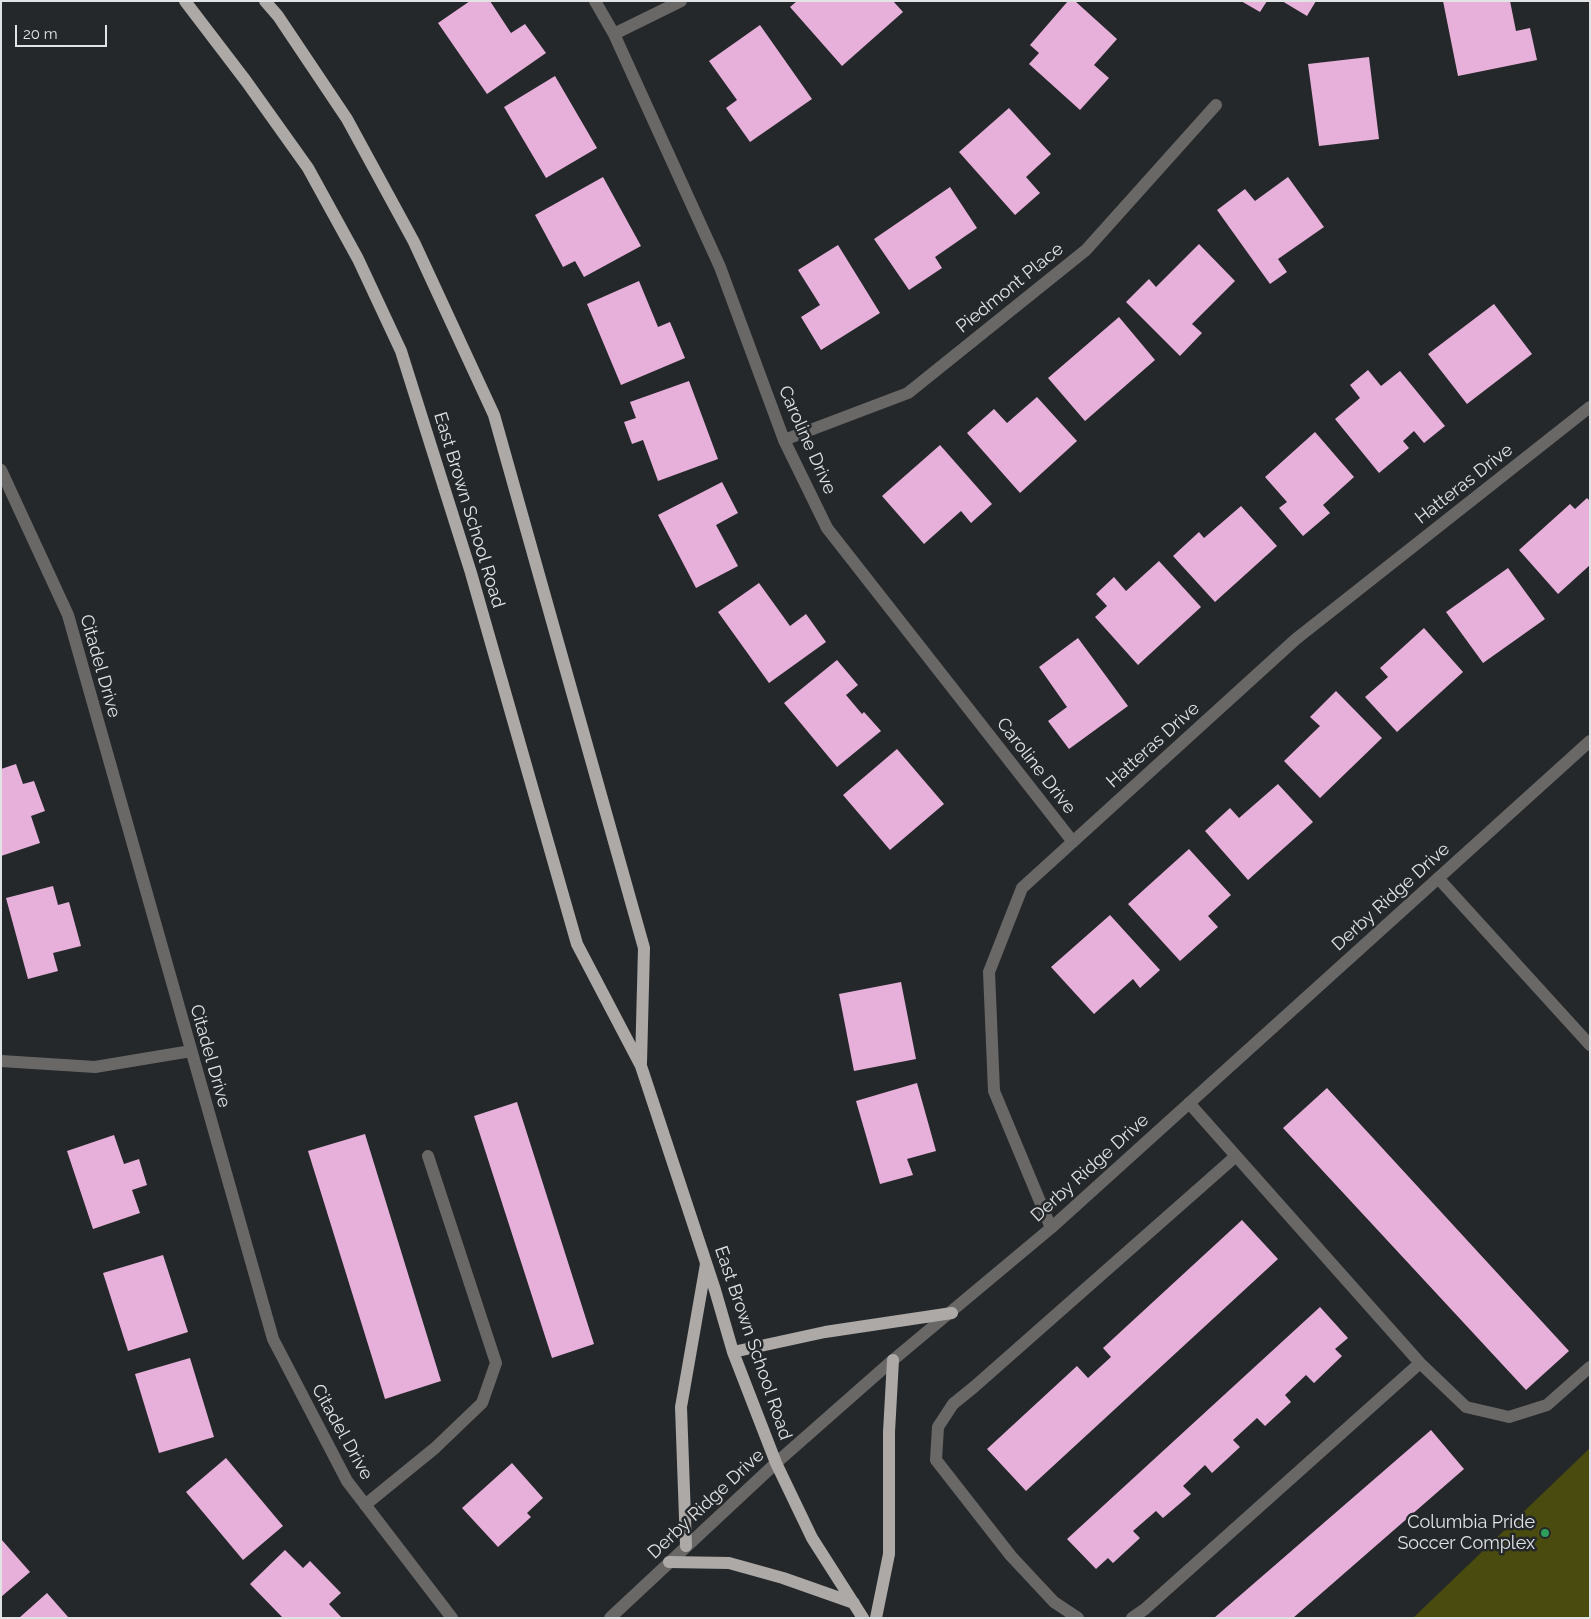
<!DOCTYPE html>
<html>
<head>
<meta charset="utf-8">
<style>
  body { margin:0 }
  #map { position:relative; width:1591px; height:1619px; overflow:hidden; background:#25282a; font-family:Raleway,sans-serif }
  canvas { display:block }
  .frame { position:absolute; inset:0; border:2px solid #e1e3e5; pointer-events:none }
  .scale { position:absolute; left:15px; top:25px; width:92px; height:22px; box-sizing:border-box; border:2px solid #e1e3e5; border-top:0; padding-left:6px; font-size:15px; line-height:18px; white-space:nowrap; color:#e1e3e5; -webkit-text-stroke:4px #25282a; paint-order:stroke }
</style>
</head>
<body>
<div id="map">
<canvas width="1591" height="1619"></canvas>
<div class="frame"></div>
<div class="scale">20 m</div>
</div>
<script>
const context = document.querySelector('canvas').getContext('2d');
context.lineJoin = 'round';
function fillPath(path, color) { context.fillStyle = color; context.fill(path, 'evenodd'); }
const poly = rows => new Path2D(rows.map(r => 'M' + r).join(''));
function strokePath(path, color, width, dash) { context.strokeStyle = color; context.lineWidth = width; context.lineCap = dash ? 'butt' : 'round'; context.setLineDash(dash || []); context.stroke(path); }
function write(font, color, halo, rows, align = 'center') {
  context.font = font + ' Raleway,sans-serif'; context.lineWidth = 5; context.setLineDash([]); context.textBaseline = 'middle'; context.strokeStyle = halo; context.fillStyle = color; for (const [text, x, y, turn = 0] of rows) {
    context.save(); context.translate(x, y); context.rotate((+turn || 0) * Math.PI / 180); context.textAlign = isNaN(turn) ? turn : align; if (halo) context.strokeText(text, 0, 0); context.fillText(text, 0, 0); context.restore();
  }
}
fillPath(poly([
  [1590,1448,1590,1618,1413,1618]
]), '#4a4b0e');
fillPath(poly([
  [470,1,490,1,511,33,525,24,546,53,487,94,438,23],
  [797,1,893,1,903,12,842,66,790,7],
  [1068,1,1075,1,1117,39,1094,65,1109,78,1080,110,1029,64,1039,53,1030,45],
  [1241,1,1267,1,1260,12],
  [1282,1,1316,1,1307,16],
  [1443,1,1510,1,1516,31,1530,28,1537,60,1458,76],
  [760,25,812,99,750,142,726,108,737,100,709,61],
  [1369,57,1379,139,1319,146,1308,64],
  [555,76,597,148,546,178,504,107],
  [1009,108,1051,154,1026,177,1040,193,1015,215,959,152],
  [603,177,641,246,584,277,575,261,563,267,535,215],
  [1288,177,1324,227,1278,259,1287,272,1270,284,1217,210,1245,189,1255,201],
  [950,187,977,228,935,257,942,268,909,290,874,239],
  [1199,244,1235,281,1192,324,1202,333,1180,356,1126,302,1149,279,1156,287],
  [838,245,880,313,821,350,801,317,820,305,798,270],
  [639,281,658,327,670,322,685,358,621,385,587,304],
  [1494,304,1532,354,1467,404,1428,354],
  [1119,317,1155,360,1085,421,1048,378],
  [1368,370,1381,386,1400,371,1445,426,1424,443,1414,431,1403,441,1409,448,1379,473,1335,419,1360,398,1350,385],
  [689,381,718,459,658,481,643,440,632,444,624,422,636,418,630,402],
  [1037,397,1077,441,1020,493,967,433,994,409,1007,423],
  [1315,432,1354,477,1323,505,1330,513,1303,536,1279,508,1287,502,1265,477],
  [940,445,992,504,971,523,961,511,924,544,882,496],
  [722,482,738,513,716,525,738,566,696,588,658,515],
  [1587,498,1590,501,1590,565,1558,594,1519,550,1570,504,1575,509],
  [1241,506,1277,546,1215,602,1173,556,1199,532,1204,538],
  [1159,561,1201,607,1138,665,1095,617,1107,606,1096,594,1114,577,1126,591],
  [1508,568,1545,619,1483,663,1446,612],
  [759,583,790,626,806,614,826,642,769,683,718,612],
  [1424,628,1463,672,1397,732,1365,697,1388,677,1380,668],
  [1078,638,1128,706,1069,749,1048,721,1067,707,1039,667],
  [837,660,858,685,846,695,862,714,864,712,881,731,837,767,784,703],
  [1336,691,1382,738,1320,798,1284,761,1320,726,1310,717],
  [897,749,944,804,890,850,843,795],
  [16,764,23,784,34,781,45,811,31,816,40,843,1,856,1,769],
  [1278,784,1313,822,1248,880,1205,831,1230,808,1239,818],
  [1189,849,1231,895,1208,916,1218,927,1180,961,1128,904],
  [53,886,58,905,69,902,81,946,53,953,58,971,28,979,6,898],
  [1110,915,1160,970,1140,988,1133,979,1094,1014,1051,967],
  [901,982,916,1059,854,1071,839,994],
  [917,1083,936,1151,907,1159,913,1175,880,1184,856,1101],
  [1327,1088,1569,1351,1526,1390,1283,1128],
  [517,1102,594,1344,552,1358,474,1116],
  [365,1134,441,1381,385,1399,308,1151],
  [114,1135,124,1164,139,1159,147,1185,132,1190,140,1213,93,1229,67,1151],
  [1242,1220,1278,1259,1026,1491,987,1449,1077,1366,1088,1378,1111,1357,1103,1348],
  [163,1255,188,1332,128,1351,103,1273],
  [1320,1307,1348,1338,1335,1349,1342,1356,1314,1383,1306,1375,1285,1395,1291,1402,1265,1426,1257,1418,1233,1440,1240,1447,1212,1473,1205,1465,1183,1486,1191,1494,1163,1518,1156,1511,1133,1531,1140,1538,1113,1563,1108,1558,1096,1569,1067,1539],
  [190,1358,214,1437,159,1453,135,1374],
  [1431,1430,1464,1469,1293,1618,1214,1618],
  [226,1458,283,1526,243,1560,186,1492],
  [512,1463,543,1498,527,1513,531,1517,498,1547,462,1508],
  [1,1539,30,1572,1,1597],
  [285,1550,303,1568,310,1561,341,1593,329,1604,342,1618,283,1618,250,1584],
  [47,1593,69,1618,19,1618]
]), '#e7b0db');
strokePath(poly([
  [595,1,614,34,720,267,784,440,827,528,1073,842],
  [614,34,681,1],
  [784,440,908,393,1086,250,1216,105],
  [1,470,68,615,273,1339,347,1481,452,1618],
  [1438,878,1590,1045],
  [1,1061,95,1067,191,1051],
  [1189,1103,1420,1363,1466,1407,1509,1417,1547,1405,1590,1367],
  [1051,1228,994,1091,989,972,1022,888,1296,639,1590,407],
  [365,1505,435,1448,482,1403,496,1363,428,1156],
  [610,1618,776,1463,893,1360,1051,1228,1590,741],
  [1078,1618,1054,1602,1011,1556,936,1460,938,1427,953,1404,974,1387,1236,1156],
  [1132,1618,1145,1609,1420,1363]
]), '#6a6867', 12);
strokePath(poly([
  [185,1,246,81,308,168,358,259,401,351,471,573,577,944,641,1066,715,1290,733,1352,776,1463,812,1538,863,1618],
  [265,1,278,16,347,119,414,242,494,415,644,948,641,1063],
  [733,1352,825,1332,952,1313],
  [686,1546,681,1407,706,1264],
  [669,1562,729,1563,783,1578,854,1603],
  [876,1618,889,1554,889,1432,893,1360]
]), '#aca9a7', 12);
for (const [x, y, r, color] of [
  [1545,1533,5,"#2e9e5b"]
]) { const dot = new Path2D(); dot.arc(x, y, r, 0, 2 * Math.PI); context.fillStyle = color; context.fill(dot); strokePath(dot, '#25282a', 2); }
write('18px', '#e1e3e5', '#25282a', [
  ["Piedmont Place",1010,288,-39],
  ["Caroline Drive",807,440,66],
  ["Hatteras Drive",1464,484,-38],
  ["East Brown School Road",469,510,73],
  ["Citadel Drive",100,666,74],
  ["Hatteras Drive",1153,745,-42],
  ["Caroline Drive",1036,766,52],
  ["Derby Ridge Drive",1391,897,-42],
  ["Citadel Drive",210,1056,74],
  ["Derby Ridge Drive",1090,1168,-42],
  ["East Brown School Road",753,1343,71],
  ["Citadel Drive",342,1432,61],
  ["Derby Ridge Drive",706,1504,-43]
]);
write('18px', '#e1e3e5', '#25282a', [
  ["Columbia Pride",1535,1523],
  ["Soccer Complex",1535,1544]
], 'right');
</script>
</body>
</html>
